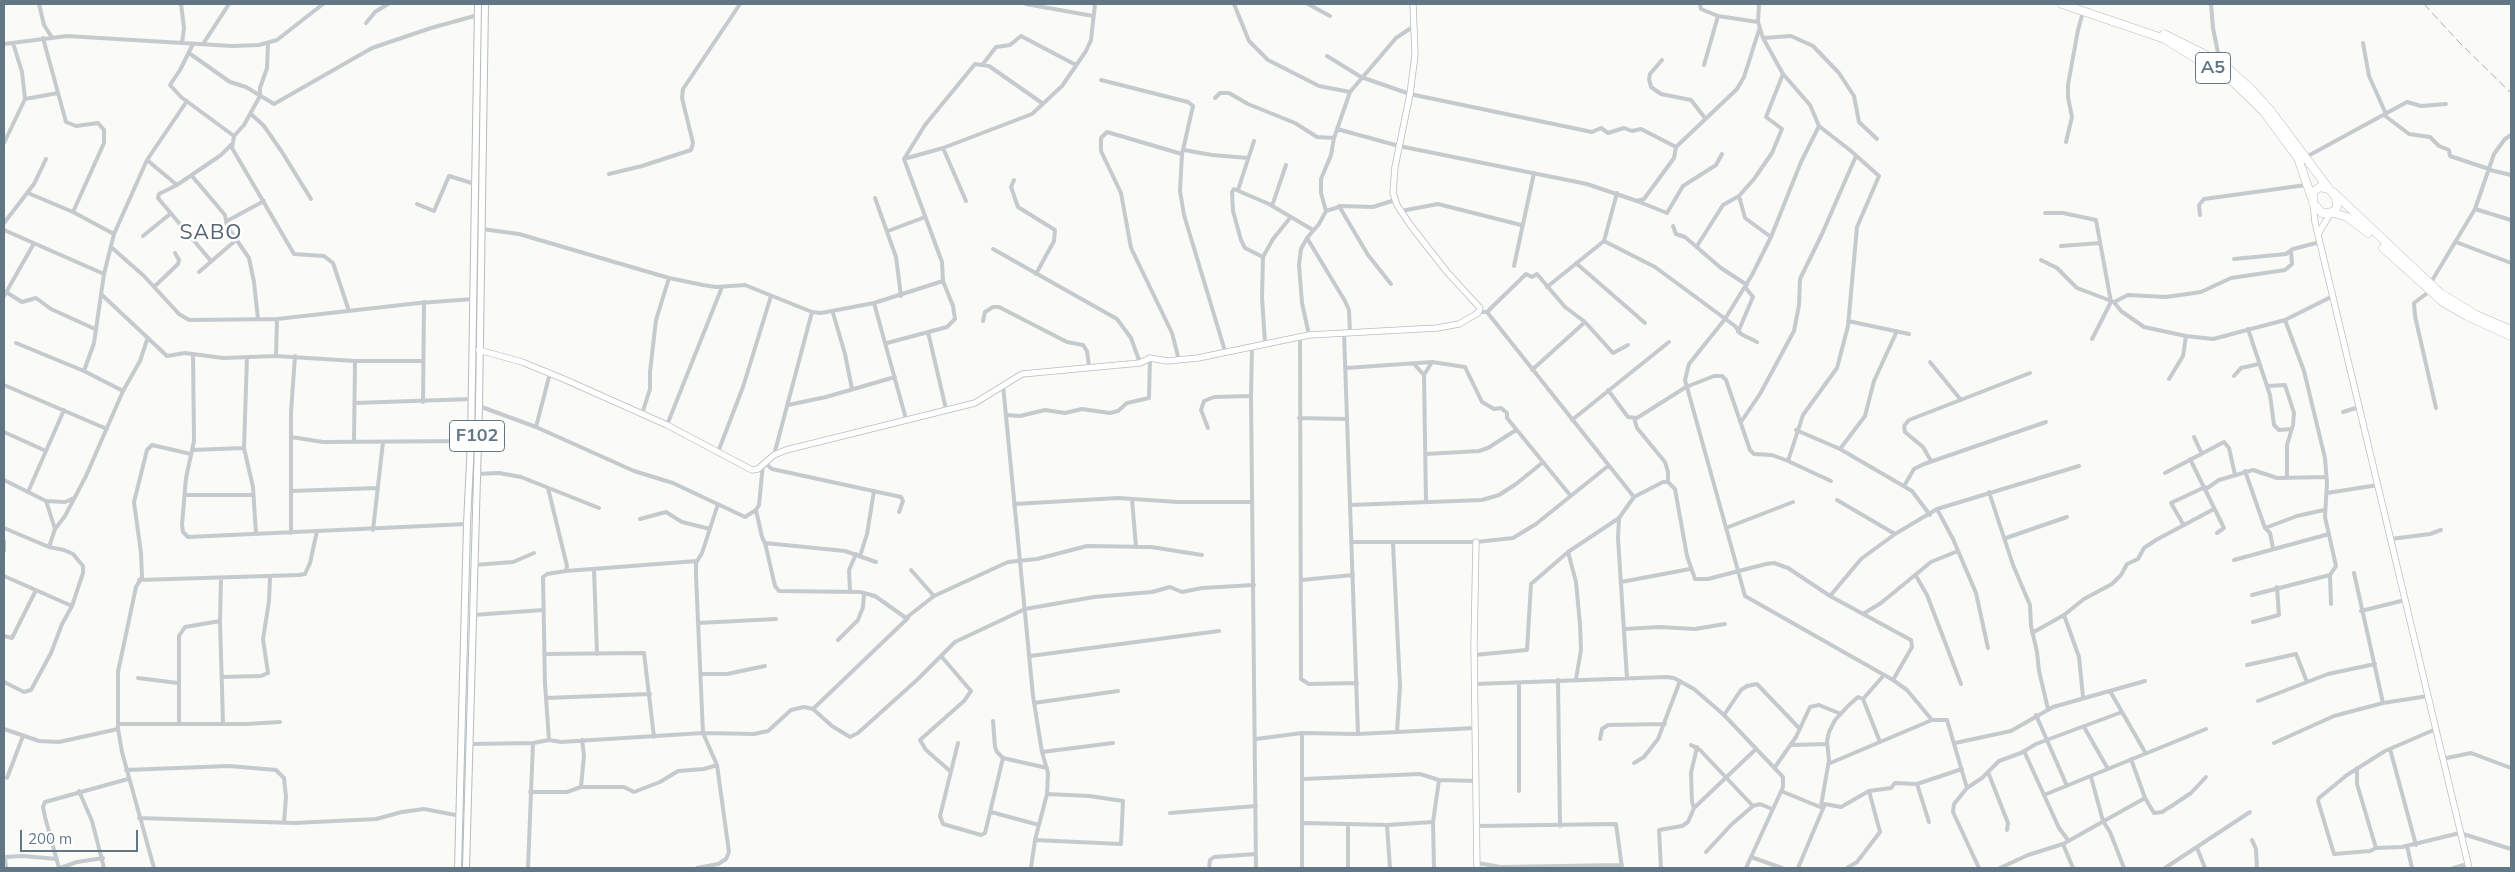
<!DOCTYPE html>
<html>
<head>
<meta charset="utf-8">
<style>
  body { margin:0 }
  #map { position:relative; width:2515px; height:872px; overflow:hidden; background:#fafaf7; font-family:Mulish,sans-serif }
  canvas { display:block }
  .frame { position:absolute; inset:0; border:5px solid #627785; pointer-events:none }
  .scale { position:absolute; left:20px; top:830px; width:118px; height:22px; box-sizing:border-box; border:2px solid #627785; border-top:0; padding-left:6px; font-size:15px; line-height:18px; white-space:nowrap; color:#627785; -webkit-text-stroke:4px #fff; paint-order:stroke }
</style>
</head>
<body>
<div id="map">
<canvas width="2515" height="872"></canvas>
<div class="frame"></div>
<div class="scale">200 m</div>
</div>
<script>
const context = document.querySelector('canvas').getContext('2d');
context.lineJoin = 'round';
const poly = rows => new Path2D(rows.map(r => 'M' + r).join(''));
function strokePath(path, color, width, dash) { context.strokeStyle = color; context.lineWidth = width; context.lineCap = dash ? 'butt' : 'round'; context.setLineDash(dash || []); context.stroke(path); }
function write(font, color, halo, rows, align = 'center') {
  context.font = font + ' Mulish,sans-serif'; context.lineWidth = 5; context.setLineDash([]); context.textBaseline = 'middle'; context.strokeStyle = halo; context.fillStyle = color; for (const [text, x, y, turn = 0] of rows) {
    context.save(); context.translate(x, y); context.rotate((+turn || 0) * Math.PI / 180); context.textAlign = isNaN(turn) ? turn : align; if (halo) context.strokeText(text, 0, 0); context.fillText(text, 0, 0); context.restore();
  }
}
const secondary = poly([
  [2313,203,2315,222,2469,868],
  [2318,234,2330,214],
  [479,350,522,362,566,380,667,425,752,470,758,469,774,455,786,450,975,403,1022,374,1140,363,1150,358,1167,361,1198,358,1309,335,1437,328,1459,324,1478,313,1480,308,1447,272,1411,226,1397,205,1393,193,1395,167,1410,94,1415,55,1413,4],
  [1476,542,1474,646,1477,868]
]);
const primary = poly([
  [458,868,467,524,471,441,478,4],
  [466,868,479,406,485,4]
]);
const highway = poly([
  [2062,4,2165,39,2233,82,2264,112,2298,158,2311,196],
  [2164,34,2206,55,2230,70,2250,88,2270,110,2329,189],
  [2320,187,2329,189,2336,197,2337,207,2333,213,2322,213,2313,203,2313,192,2320,187],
  [2334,193,2440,293,2476,315,2511,330],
  [2331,212,2347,217,2368,233],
  [2383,248,2443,302,2467,316,2511,336]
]);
strokePath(secondary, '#b7bec3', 7);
strokePath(primary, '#b6bcc0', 8);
strokePath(highway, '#b6bbbf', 9);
strokePath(poly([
  [39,4,44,25,51,36],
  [181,4,184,28,182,43],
  [1026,4,1093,16],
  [1234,4,1249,41,1268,60,1319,86,1350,92],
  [1308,4,1330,16],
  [1700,4,1701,9,1718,16,1758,22],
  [1759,4,1758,22,1763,38,1783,74,1810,105,1819,126,1851,151,1879,176,1857,227,1848,326,1837,368,1803,415,1788,461],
  [2211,4,2213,28,2220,63],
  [366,23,375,12,388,4],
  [43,38,66,122,76,126,98,123,104,130,104,143,73,212],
  [1763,38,1791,36,1813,46,1839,73,1854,96,1859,122,1877,139],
  [268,43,267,68,260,88,260,96,244,125,234,136,232,148,294,254,324,256,333,263,349,311],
  [2363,43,2369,76,2386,114],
  [4,44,67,36,232,46,259,45,277,40,323,4],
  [193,44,180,70,170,85,181,97,234,136],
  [203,44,229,4],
  [189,53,230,82,246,87,274,104,372,48,431,28,478,15],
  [1327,56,1361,77,1410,94,1592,132,1601,128,1608,133,1624,128,1632,131,1641,129,1676,147],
  [1662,60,1650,74,1649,79,1651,87,1661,94,1691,100,1705,118],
  [983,64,996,47,1010,45,1021,36,1076,65],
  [1704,65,1718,16],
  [1101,80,1188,102,1193,106,1182,154,1180,191,1184,215,1225,351],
  [1215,98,1220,93,1229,93,1248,104,1295,123,1317,137,1334,138],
  [25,99,58,93],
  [251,114,264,126,282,152,311,199],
  [2384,115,2409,134,2430,137,2439,146,2449,150,2450,156,2489,169],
  [1819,126,1801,162,1771,237,1752,275,1725,319,1689,364,1685,380,1745,596,1893,680,1907,690,1932,720],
  [1337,129,1399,146,1587,184,1637,201,1644,199,1674,158,1676,147,1737,89,1744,77,1759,30],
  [2066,142,2072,117,2068,97,2068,85,2078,30,2083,12],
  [4,143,25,99,22,72,13,43],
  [943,148,966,201],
  [1184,150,1212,155,1248,158],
  [2306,157,2407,102,2421,106,2446,104],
  [904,159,943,148,1032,114,1062,86,1086,51,1091,40,1095,4],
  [904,159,925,125,975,64,989,66,1042,103],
  [147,160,177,185,221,155,232,144],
  [2490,170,2511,175],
  [609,174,642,166,691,150,693,143,682,98,683,89,740,4],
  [192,176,225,215,227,226,249,258,254,282,258,319],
  [1014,180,1011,187,1018,207,1055,230,1054,241,1036,274],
  [177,185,159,194,158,198,211,261],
  [1238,190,1254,141],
  [28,193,73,212,114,234],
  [1739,196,1745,218,1771,237],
  [875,198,896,257,901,296],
  [1637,201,1667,213,1683,186,1716,165,1722,154],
  [417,204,434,211,449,176,475,184],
  [1272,206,1286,165],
  [1339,206,1368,255,1391,284],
  [2475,209,2511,220],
  [1326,211,1321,193,1321,179,1331,155,1334,138,1350,92,1396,38,1414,26],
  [1401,211,1438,204,1521,225],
  [2045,213,2063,213,2096,220,2111,302,2092,339],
  [2200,215,2199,205,2204,199,2306,185],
  [227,221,264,201],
  [4,223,34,184,46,159],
  [1673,226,1676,234,1685,237,1721,268,1747,285],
  [482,229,519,234,669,278,703,285,716,287,745,285,812,312,821,313,874,303,943,281],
  [4,230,104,274],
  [888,231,925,217],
  [143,236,170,214],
  [1307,238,1345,301,1349,310,1350,333],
  [1604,241,1655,267,1735,326,1741,334,1757,342],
  [2456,242,2511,263],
  [1697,246,1723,205,1739,196,1754,179,1772,153,1782,129,1766,117,1783,74],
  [2061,246,2100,243],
  [111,247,144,276,179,314,189,320,277,319,419,303,473,299],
  [993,249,1117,319,1131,338,1140,363],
  [1263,257,1245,248,1241,240,1233,211,1232,192,1234,189,1269,204,1313,230],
  [2234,259,2286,254,2293,249,2320,242],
  [2041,260,2057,268,2077,288,2114,302,2128,295,2166,297,2201,292,2231,278,2285,270,2292,264,2291,251],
  [1576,263,1645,323],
  [1514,266,1534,173],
  [199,272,236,240],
  [2430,284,2475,209,2494,154,2505,139,2511,135],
  [154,287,178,264,179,260,175,253],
  [1547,287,1604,241,1617,193],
  [2430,291,2414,303,2415,316,2436,408],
  [6,292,22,302,36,298,51,309,95,329],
  [101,294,167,356,185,353,223,358,276,356,355,361,423,361],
  [4,296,33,245],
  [2114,302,2121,311,2144,327,2186,336],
  [874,303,906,419],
  [1480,312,1487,312,1634,497],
  [1487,312,1526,274,1532,277,1537,274,1565,307,1585,322,1613,353,1628,345],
  [833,313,845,354,852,389],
  [983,321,985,312,993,307,999,307,1067,342,1083,345,1087,351,1089,366],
  [1848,321,1909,334],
  [2248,329,2270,395,2274,425,2279,430,2292,429],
  [928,332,946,409],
  [1738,332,1753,297,1745,287],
  [1344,333,1358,734],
  [1309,335,1302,303,1299,265,1301,249,1307,238,1319,224,1326,211,1342,206,1373,207,1395,200],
  [1300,336,1301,679,1309,684,1357,683],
  [16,343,84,371,123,391],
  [887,343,947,327,955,319,953,306,943,281,942,262,904,159],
  [1265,343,1262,297,1263,257,1273,239,1290,218],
  [1252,347,1251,396,1256,868],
  [193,354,194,441,186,478,182,525,183,532,188,537,467,524],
  [276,356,277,319],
  [247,357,244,448,253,487,256,534],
  [1179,360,1172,333,1131,248,1121,193,1101,151,1101,138,1107,132,1182,154],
  [1930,362,1961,400],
  [1415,365,1424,375],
  [1346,368,1432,362,1465,367,1482,402,1494,409,1501,408,1507,413,1507,418,1570,495],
  [1532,370,1585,322],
  [84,371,94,343,104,274,114,234,147,160,187,101],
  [2234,376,2241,368,2259,364],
  [2169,379,2183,356,2186,336,2213,339,2285,320,2333,296],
  [4,385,107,429],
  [1003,385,1033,696,1042,752,1048,773,1047,794,1035,840,1031,868],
  [2267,386,2285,385,2294,413,2293,425,2287,445,2287,478],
  [1608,390,1628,417,1637,418,1686,387,1714,376,1722,376,1726,380,1750,450,1754,454,1772,455,1788,461,1831,481],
  [423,402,424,302],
  [355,403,472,399],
  [788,405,826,397,895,377],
  [479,406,536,427,634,471,673,483,745,517,756,510,759,505,763,464],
  [2343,412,2359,407],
  [642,414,650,389,650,372,656,320,669,278],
  [1006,415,1020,416,1045,410,1065,413,1082,409,1110,413,1118,411,1127,403,1149,398,1150,358],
  [1299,418,1347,419],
  [1634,418,1637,428,1665,462,1668,472,1668,482],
  [1572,420,1669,342],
  [1741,422,1760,394,1794,331,1799,305,1800,279,1822,234,1856,156],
  [667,425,722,287],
  [536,427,550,373],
  [1208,428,1201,410,1204,401,1214,397,1251,396],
  [1796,430,1840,449,1912,491,1930,515],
  [4,432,46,451],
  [291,437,323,442,471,441],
  [2194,437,2201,452],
  [354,442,355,361],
  [1840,449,1865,416,1874,381,1897,331],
  [192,450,244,448],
  [718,452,743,387,771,296],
  [1426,454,1479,451,1488,448,1516,430],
  [774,455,812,312],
  [2190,459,2224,528,2217,533],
  [1931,461,1923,447,1905,432,1904,426,1909,420,2030,373],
  [765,463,772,469,901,497,903,501,899,512],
  [2245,471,2265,528],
  [2165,473,2224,442,2229,448,2235,475],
  [476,474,499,473,521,477,599,508],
  [4,480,46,501,55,529],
  [1904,486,1914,469,1924,464,2046,422],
  [548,488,567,566,566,571],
  [2206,489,2219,480,2253,470,2277,478,2326,477],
  [291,491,378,488],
  [28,492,64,410],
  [1989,492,2013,565,2030,605,2031,626,2037,652,2039,671,2048,709],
  [2327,493,2378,485],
  [185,495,253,495],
  [1132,499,1136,547],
  [1837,500,1895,534],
  [46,501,65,502,74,498],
  [1426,502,1424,375,1432,362],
  [1014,504,1118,498,1178,502,1252,502],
  [1350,505,1482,500,1499,495,1516,484,1542,463],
  [1937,509,1953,539,1976,593,1988,648],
  [756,510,762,537,765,543,845,551,876,562],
  [640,519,666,512,682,522,710,529],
  [2183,524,2171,503,2205,487],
  [4,528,49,547,64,550,73,554,83,566,83,573,72,606,62,624,51,653,31,690,24,692,4,682],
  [1726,528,1793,502],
  [373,530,383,442],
  [291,533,291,412,295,356],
  [2006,538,2067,517],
  [2391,539,2430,534,2441,530],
  [4,541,4,551],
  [1351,542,1476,542,1513,538,1536,524,1608,466],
  [765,543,775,586,779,591,860,592,875,596,906,618,934,596,1008,562,1037,559,1087,546,1151,547,1202,555],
  [1393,544,1400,686,1397,732],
  [49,547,55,529,65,516,86,476,123,391,140,361,147,340],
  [2273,548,2270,533,2265,528,2297,516,2324,510],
  [1568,552,1576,582,1580,624,1581,650,1576,679],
  [860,556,867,534,874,491],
  [2234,560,2329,534],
  [474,565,513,562,534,553],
  [594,570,597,654],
  [911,570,934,596],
  [2354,573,2383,703],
  [2330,575,2331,604],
  [4,576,72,606],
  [1916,576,1927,595,1961,684],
  [221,579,220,621,223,723],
  [139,580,299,575,305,574,310,563,317,531],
  [1301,580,1353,575],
  [1621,582,1690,569],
  [850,590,849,570,856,554],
  [2252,595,2330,575,2336,566,2325,517,2327,483,2325,458,2304,371,2285,320],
  [1830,596,1861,559,1895,534,1937,509,2079,466],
  [2361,611,2405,600],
  [1863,614,1881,603,1931,562,1958,551],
  [473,615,543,610],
  [2064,615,2079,657,2083,697],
  [2253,622,2279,615,2277,587],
  [698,623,776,619],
  [1625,629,1659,627,1695,629,1725,624],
  [2032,633,2064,615,2084,599,2112,584,2121,575,2127,564,2138,559,2144,548,2156,540,2214,509],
  [4,636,12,638,36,590],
  [838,640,858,620,863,607,864,594],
  [544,654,644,653,654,737],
  [1474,655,1527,650,1531,584,1568,552,1619,518],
  [941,656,971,691,964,701,920,740,926,750,950,771],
  [1030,656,1219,631],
  [2247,665,2296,654,2307,682],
  [701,674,727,674,765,666],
  [222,677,261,676,268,673,263,639,269,601,270,577],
  [138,678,178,683],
  [1627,678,1618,538,1619,518,1634,497,1663,482,1668,482,1675,489,1687,556,1695,579,1708,579,1766,564,1774,563,1788,568,1830,596,1911,640,1912,647,1893,680],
  [1558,680,1560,826],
  [1475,684,1666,677,1674,678,1694,689,1724,715,1783,777,1783,787,1746,868],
  [1519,684,1519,791],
  [2110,691,2145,752],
  [546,698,650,694],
  [1863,699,1880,742],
  [2258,701,2328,674,2375,664],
  [1034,703,1118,691],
  [813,709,908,618],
  [1724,715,1741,690,1747,686,1757,684,1799,728],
  [2036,715,2067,786],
  [993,721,995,747,997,752,1003,758],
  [179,723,179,636,185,627,220,621],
  [118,724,246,724,280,722],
  [2084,727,2108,769],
  [4,729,39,741,59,742,118,729],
  [2436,729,2385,751,2347,775,2319,798,2318,801,2334,854,2370,851,2376,848,2402,847,2460,833,2511,849],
  [1256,739,1302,733,1358,734,1475,728],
  [1600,739,1602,729,1608,725,1665,724],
  [549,740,545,684,543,577,547,574,566,571,697,561],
  [958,743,940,816,943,824,981,835,985,833,1003,758,1047,768],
  [1955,743,2011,731,2053,707,2145,681],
  [2274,743,2334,716,2383,703,2428,696],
  [470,744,533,743,549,740,561,742,703,733,754,734,768,731,791,710,804,707,813,709,832,726,850,737,858,733,918,679,955,642,1025,609,1094,597,1152,592,1170,587,1182,592,1202,588,1254,585],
  [1691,745,1700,750,1753,806],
  [1792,745,1827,744],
  [2390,749,2416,845],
  [2024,751,2059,828,2068,840],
  [1042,752,1113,743],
  [2131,759,2145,798,2154,813,2162,812,2173,805,2191,793,2206,777],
  [2442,759,2471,753,2511,768],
  [1634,763,1644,757,1658,739,1680,681],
  [1828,764,1932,720,1947,720,1967,788,1954,804,1953,812,1979,868],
  [1775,767,1796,737,1810,707,1819,705,1841,714],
  [2357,768,2357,784,2376,848],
  [126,770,229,766,276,770,284,778,286,797,284,823],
  [1988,772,2008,823,2007,830],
  [2091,777,2103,821,2110,832,2124,868],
  [7,778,23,736],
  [1303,779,1420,774,1439,780,1476,781],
  [1917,784,1929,822],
  [581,787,584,755,582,740],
  [1967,788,1982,778,1999,761,2021,753,2036,744,2122,712],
  [79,791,92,821,104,868],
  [1781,791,1820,807,1825,804,1841,807,1869,791,1891,788,1895,783,1917,784,1962,769],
  [530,792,567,792,581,787,624,787,634,792,660,782,678,771,704,769,717,765],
  [2044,795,2206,729],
  [1821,806,1829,760,1827,741,1829,732,1835,720,1848,706,1858,697,1863,699,1884,675],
  [1694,808,1692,802,1691,773,1697,747],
  [991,812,1039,825],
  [1170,813,1256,806],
  [139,818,295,823,376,819,402,812,424,809,466,817],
  [1304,823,1387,825,1433,822],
  [1387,825,1390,868],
  [1478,826,1616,824,1622,868],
  [1035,840,1121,844,1123,801,1089,796,1047,794],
  [2252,840,2256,849,2257,868],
  [2063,844,2073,868],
  [2407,846,2412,868],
  [2197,848,2205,868],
  [1706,852,1732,824,1753,806,1760,804,1772,809],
  [4,857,23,856,57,859],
  [5,857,6,868],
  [1751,857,1782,868],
  [1477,863,1501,867,1622,865],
  [59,868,45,817,43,807,45,802,128,779],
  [60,868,77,862,103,858],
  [154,868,122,752,118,729,118,672,136,587,142,577,141,553,134,502,147,450,152,445,191,454],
  [528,868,533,743],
  [697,868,718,864,726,859,729,852,717,765,703,733,696,576,696,563,702,553,718,504],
  [1209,868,1210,860,1214,857,1256,854],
  [1302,868,1302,733],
  [1348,868,1348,825],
  [1434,868,1433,822,1439,780],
  [1661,868,1659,830,1682,826,1688,822,1694,808,1756,749],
  [1798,868,1825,804],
  [1847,868,1857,862,1880,832,1869,791],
  [2000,868,2028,855,2063,844,2145,798],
  [2165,868,2250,812],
  [2453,868,2468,864]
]), '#c5cace', 4);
strokePath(secondary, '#fff', 5.5);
strokePath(primary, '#fff', 6);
strokePath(highway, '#fff', 8);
strokePath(poly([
  [2424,4,2458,41,2511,93]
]), '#a3acb2', 1, [8, 4]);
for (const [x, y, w] of [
  [2213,68,35],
  [477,436,55]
]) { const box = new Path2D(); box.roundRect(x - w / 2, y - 15.5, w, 31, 4); context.fillStyle = '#fff'; context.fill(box); strokePath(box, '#627785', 1); }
write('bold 18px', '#627785', null, [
  ["A5",2213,68],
  ["F102",477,436]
]);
context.letterSpacing = '1px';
write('21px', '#556470', '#fff', [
  ["SABO",211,233]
]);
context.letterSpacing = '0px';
</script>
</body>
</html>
